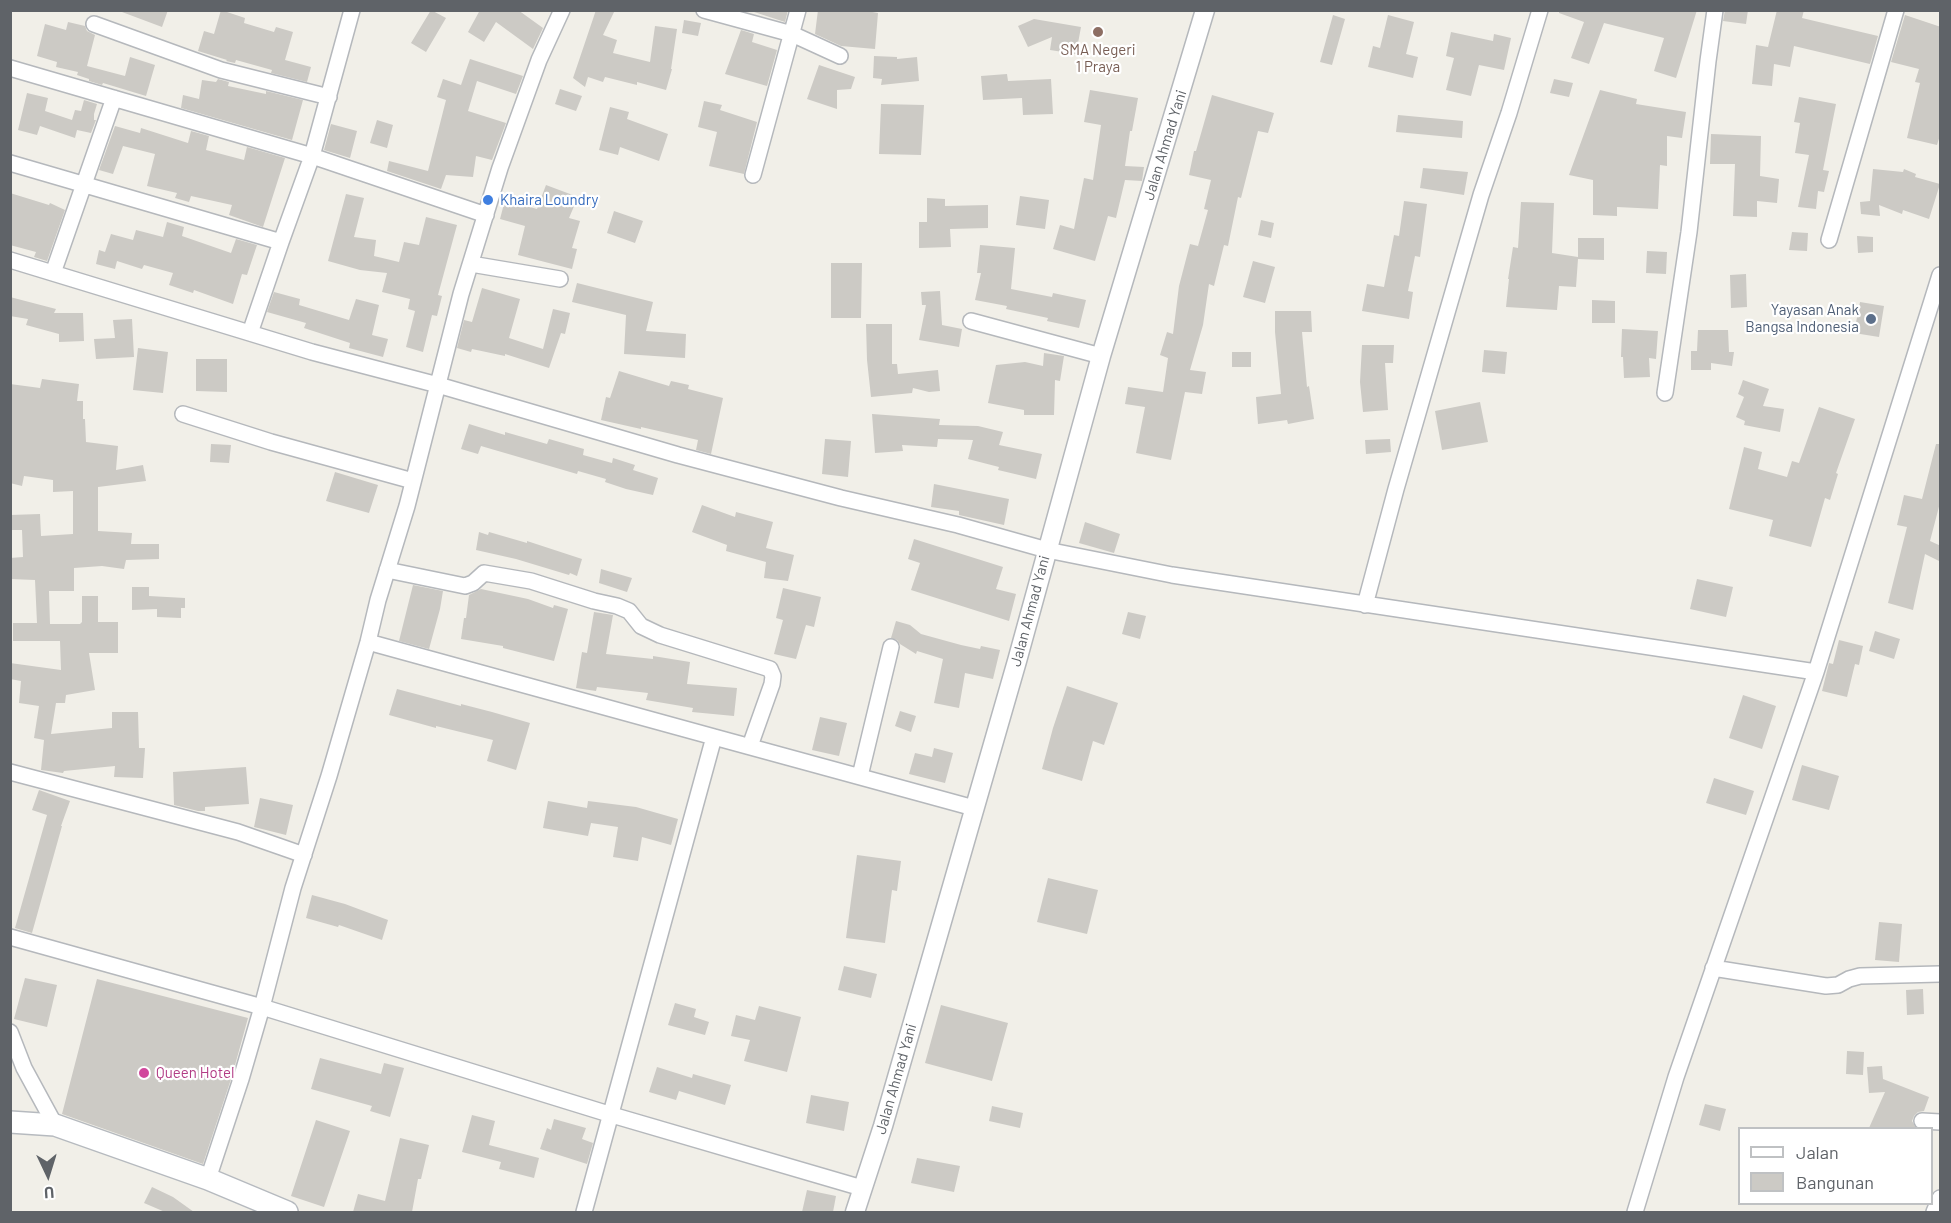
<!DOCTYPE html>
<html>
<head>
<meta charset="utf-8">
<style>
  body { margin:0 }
  #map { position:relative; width:1951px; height:1223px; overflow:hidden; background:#f1efe8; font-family:Barlow,sans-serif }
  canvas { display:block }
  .frame { position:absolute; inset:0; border:12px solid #5f6368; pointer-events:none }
  .legend { position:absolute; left:1738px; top:1127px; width:195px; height:78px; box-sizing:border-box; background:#fff; border:2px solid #bfc1c3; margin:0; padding:8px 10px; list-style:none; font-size:18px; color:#5f6368 }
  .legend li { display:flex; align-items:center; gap:12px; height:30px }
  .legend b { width:30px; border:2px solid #bfc1c3 }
  .north { position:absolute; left:18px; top:1145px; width:60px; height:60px; -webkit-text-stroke:4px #fff; paint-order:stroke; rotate:176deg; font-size:16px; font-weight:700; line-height:24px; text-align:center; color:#5f6368 }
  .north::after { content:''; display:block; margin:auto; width:21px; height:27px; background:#5f6368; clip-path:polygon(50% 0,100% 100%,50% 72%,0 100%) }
</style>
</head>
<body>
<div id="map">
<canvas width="1951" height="1223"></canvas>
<div class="frame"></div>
<ul class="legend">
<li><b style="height:8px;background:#fff"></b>Jalan</li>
<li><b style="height:16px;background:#cccac5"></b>Bangunan</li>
</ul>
<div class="north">U</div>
</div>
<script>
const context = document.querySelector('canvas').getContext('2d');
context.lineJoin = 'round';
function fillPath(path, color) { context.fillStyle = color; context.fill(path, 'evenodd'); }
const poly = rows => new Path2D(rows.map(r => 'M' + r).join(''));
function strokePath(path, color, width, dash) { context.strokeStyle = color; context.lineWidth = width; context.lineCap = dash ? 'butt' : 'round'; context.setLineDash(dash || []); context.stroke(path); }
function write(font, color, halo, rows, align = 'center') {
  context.font = font + ' Barlow,sans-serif'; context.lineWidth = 4.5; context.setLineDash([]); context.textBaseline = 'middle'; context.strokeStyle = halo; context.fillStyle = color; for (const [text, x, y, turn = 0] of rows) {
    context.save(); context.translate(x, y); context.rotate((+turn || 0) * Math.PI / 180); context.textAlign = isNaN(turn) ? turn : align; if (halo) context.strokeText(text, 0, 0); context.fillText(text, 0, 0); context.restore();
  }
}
fillPath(poly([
  [122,10,168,10,162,27,122,12],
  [221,10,245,18,244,23,274,32,276,27,293,32,285,60,311,67,307,82,271,73,272,70,236,60,235,63,226,61,227,60,198,51,204,31,214,34],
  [431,10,446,18,426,52,411,43],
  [480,10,518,10,543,28,533,49,496,22,484,42,468,32],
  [596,10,615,10,603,35,617,40,613,53,650,62,655,26,677,29,671,69,672,69,666,90,637,82,637,85,605,77,603,82,588,77,585,87,573,78],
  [748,10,788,10,785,22],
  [818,10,861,10,878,13,875,49,841,46,815,34],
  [1559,10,1697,10,1676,78,1654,71,1664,38,1604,23,1589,64,1571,58,1584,22,1559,13],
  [1725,10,1748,10,1746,24,1723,21],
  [1777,10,1804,10,1802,18,1878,36,1870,64,1794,46,1790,67,1774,64,1772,86,1752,84,1756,45,1768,47],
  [1333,15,1345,19,1332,65,1320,62],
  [1388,15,1414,22,1406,54,1418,57,1413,78,1368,67,1373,46,1380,48],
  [1905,15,1941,27,1941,132,1937,145,1907,138,1920,83,1915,82,1919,69,1891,62],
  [1034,19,1081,27,1076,54,1050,50,1052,37,1028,47,1018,26],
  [684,20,701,23,698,36,682,33],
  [68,22,85,26,87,31,95,35,87,66,125,76,130,57,155,65,146,96,103,83,102,85,89,81,89,79,77,75,78,72,56,67,57,62,37,56,45,24,66,30],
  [741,30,754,34,752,42,777,50,767,86,725,74],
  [1451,32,1493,41,1494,34,1511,38,1504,70,1479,65,1471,96,1446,90,1454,58,1446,56],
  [874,56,897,57,897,59,917,57,919,81,881,85,882,79,873,78],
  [470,59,523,76,516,94,477,81,468,111,506,123,492,160,476,156,473,177,446,175,441,189,387,171,389,161,428,171,446,100,437,97,443,79,461,85],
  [819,65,855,77,851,89,837,90,837,109,807,99],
  [1007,74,1008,81,1051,79,1053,114,1023,115,1022,98,983,100,981,76],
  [218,79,229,82,228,86,266,94,266,91,303,100,292,140,181,108,183,95,199,99,202,80,216,82],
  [1554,79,1573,83,1569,97,1550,93],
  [560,89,582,96,576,111,555,104],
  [1090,90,1138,98,1132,131,1130,131,1125,166,1144,167,1142,181,1125,180,1116,218,1108,216,1095,261,1053,249,1060,225,1074,229,1084,178,1093,180,1101,125,1084,122],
  [1600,90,1637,99,1636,104,1686,112,1682,138,1667,136,1667,166,1660,165,1658,209,1617,207,1617,216,1593,215,1593,180,1569,175],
  [27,93,48,98,45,111,72,120,75,110,81,111,84,100,97,104,94,114,94,120,96,120,91,133,77,130,75,138,40,126,37,135,18,130],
  [1212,95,1274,113,1268,133,1258,131,1241,198,1238,197,1228,246,1224,245,1214,286,1209,284,1203,325,1190,370,1206,372,1202,394,1185,392,1171,460,1136,453,1145,407,1125,404,1128,387,1163,392,1168,358,1160,355,1167,332,1173,334,1179,286,1190,244,1198,246,1208,210,1204,209,1211,180,1189,175,1194,151,1196,151],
  [1799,97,1836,104,1823,170,1829,171,1824,192,1818,191,1816,209,1798,207,1809,155,1795,153,1800,123,1794,122],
  [704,101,722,105,720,110,757,122,744,174,709,166,717,132,698,127],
  [881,104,924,105,921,155,879,154],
  [610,107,629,112,627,119,668,134,659,161,620,147,618,155,599,150],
  [1398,115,1463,121,1462,138,1396,132],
  [377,120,393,125,387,148,370,143],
  [331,124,357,131,350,158,324,150],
  [115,126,140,133,141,128,188,143,191,131,209,136,206,150,244,160,247,147,285,158,263,227,229,215,232,205,191,196,189,202,175,198,177,193,147,186,155,154,123,146,113,174,99,170],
  [1711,134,1761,136,1760,176,1779,179,1777,203,1757,201,1757,217,1733,216,1735,164,1710,164],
  [1423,168,1468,172,1464,195,1420,188],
  [1873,169,1903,172,1904,169,1916,174,1915,177,1940,184,1929,219,1903,210,1902,214,1879,205,1880,216,1861,214,1860,202,1870,201],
  [546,185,578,197,569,218,580,221,572,248,577,249,572,269,518,255,525,226,500,219,505,200,537,209],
  [10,193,49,205,50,203,65,210,47,261,34,257,36,252,10,245],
  [346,194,364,198,354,237,376,240,374,256,399,262,404,242,419,245,426,217,457,225,438,295,442,296,437,316,432,315,423,352,406,347,415,311,408,309,410,299,382,292,387,273,360,270,328,261],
  [1020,196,1049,200,1045,229,1016,225],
  [927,198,945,199,945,206,988,205,988,228,950,229,951,247,919,248,919,222,927,222],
  [1404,201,1427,204,1420,257,1415,256,1408,291,1413,292,1409,319,1362,311,1367,284,1384,287,1394,235,1399,236],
  [1521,202,1554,203,1552,253,1578,257,1578,238,1604,238,1604,260,1578,259,1576,287,1559,286,1557,310,1506,307,1509,279,1508,279,1513,247,1518,248],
  [614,211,643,221,635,243,607,233],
  [1261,220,1274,223,1271,238,1258,235],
  [167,222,184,227,182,236,231,253,236,239,257,245,247,275,242,274,233,304,194,290,193,293,169,285,173,273,144,265,142,269,117,261,115,269,96,264,99,250,105,252,111,234,133,240,136,230,163,237],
  [1792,232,1808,233,1807,251,1789,250],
  [1857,236,1873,237,1873,252,1858,253],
  [980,245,1015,248,1011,289,1052,297,1053,293,1086,300,1079,328,1047,321,1048,318,1006,309,1007,306,975,300,981,273,977,273],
  [1647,251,1667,252,1666,274,1646,273],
  [1253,261,1275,267,1265,303,1243,297],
  [831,263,862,263,861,318,831,318],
  [1746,274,1747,307,1731,308,1730,275],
  [577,283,653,302,646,331,686,334,685,358,624,354,626,315,572,302],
  [482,288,520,299,509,338,543,349,553,309,570,313,565,334,561,333,549,368,505,354,505,356,472,349,471,352,457,348,464,320,472,322],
  [940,291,942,325,962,329,959,347,919,340,926,305,922,305,921,292],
  [274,292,300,299,299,305,349,320,356,299,379,305,372,335,388,339,383,357,349,348,350,343,304,328,306,323,267,312],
  [10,297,56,309,54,313,83,313,84,341,59,342,59,334,26,325,28,319,10,316],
  [1592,300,1615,301,1615,323,1592,323],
  [1860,302,1884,306,1879,337,1854,333],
  [1275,311,1311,311,1312,332,1302,332,1307,387,1309,386,1314,419,1288,424,1287,420,1258,424,1256,397,1281,394,1275,332],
  [132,319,134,357,96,359,94,339,115,338,113,320],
  [866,324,892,324,892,364,897,364,898,374,938,370,940,391,929,392,913,388,912,393,871,397,867,360],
  [1622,329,1658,331,1656,359,1649,358,1650,377,1624,378,1623,357,1621,357],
  [1698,330,1728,330,1729,352,1734,352,1732,366,1711,363,1711,370,1691,370,1691,351,1697,351],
  [1362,345,1394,345,1393,363,1385,363,1388,410,1363,412,1360,382],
  [138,348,168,352,163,393,133,390],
  [1484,350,1507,352,1505,374,1482,372],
  [1232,352,1251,352,1251,367,1232,367],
  [1044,353,1064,356,1060,381,1055,380,1054,415,1024,415,1024,410,988,403,996,365,1025,362,1043,366],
  [196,359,227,359,227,392,196,391],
  [619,371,669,386,671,381,689,385,688,389,723,398,711,454,696,450,698,440,641,427,641,429,601,420,606,397,610,398],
  [42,379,79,384,77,401,83,401,83,419,85,419,86,442,118,446,116,470,143,465,146,481,98,487,98,531,132,533,131,544,159,544,159,559,126,560,124,569,102,566,74,568,74,591,49,591,50,624,80,624,82,622,82,596,98,596,98,622,118,622,118,653,89,653,95,690,66,695,65,703,56,703,51,734,112,728,112,712,138,712,139,748,145,748,143,778,114,777,115,766,64,771,63,773,41,770,44,740,34,738,39,706,19,703,21,681,10,679,10,663,61,670,60,641,13,641,13,623,37,623,35,580,10,579,10,558,23,557,22,530,10,530,10,515,40,514,41,536,73,534,73,491,53,492,53,480,24,476,22,486,10,483,10,384,40,388],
  [1743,380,1769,389,1763,406,1784,409,1780,432,1744,425,1745,421,1736,417,1744,397,1738,394],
  [1480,402,1488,442,1442,450,1435,411],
  [1819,407,1855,419,1836,473,1838,474,1830,500,1825,498,1811,547,1769,536,1773,520,1729,509,1744,447,1762,452,1758,469,1787,477,1792,461,1799,463],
  [872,414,940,419,939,425,978,426,1003,432,999,445,1042,454,1036,479,998,470,999,467,968,459,973,440,938,439,937,447,902,445,903,451,875,453],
  [469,424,505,435,505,432,547,444,549,439,584,449,583,455,612,463,613,458,635,465,633,470,658,478,653,495,626,489,605,482,606,479,578,471,577,474,481,446,478,454,461,449],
  [825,439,851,441,848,477,822,474],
  [1390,439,1391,452,1366,454,1365,440],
  [211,444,231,445,229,463,210,462],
  [1936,444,1941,444,1941,499,1930,541,1941,546,1941,562,1925,554,1913,610,1888,603,1907,527,1897,525,1904,495,1922,499],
  [335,472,378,485,369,513,326,501],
  [934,484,1009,499,1004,525,959,515,959,511,931,507],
  [702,505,735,517,736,512,773,522,766,548,794,555,788,581,764,578,766,562,726,551,727,545,692,532],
  [1085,522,1120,534,1114,553,1079,543],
  [479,532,488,535,489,532,527,543,527,541,582,559,577,576,570,573,569,575,516,559,476,550],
  [914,539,1003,567,996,589,1016,594,1009,621,911,590,920,563,908,559],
  [601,569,632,578,627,592,599,583],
  [1697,579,1733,587,1726,617,1690,609],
  [413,585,443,591,440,609,429,649,399,641],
  [132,587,149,587,149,596,185,598,185,608,181,608,181,618,157,617,157,609,132,610],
  [783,588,821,597,814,627,806,625,796,659,774,654,783,620,776,618],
  [481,589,528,599,553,608,554,605,568,609,554,661,503,648,503,646,461,639,464,618,466,618,469,595],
  [594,612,613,615,606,654,653,659,653,656,690,662,687,684,737,688,734,716,692,712,693,708,646,700,648,693,597,687,596,691,576,688,582,652,587,653],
  [1128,612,1146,616,1140,639,1122,634],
  [896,621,910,625,921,634,961,645,980,649,981,646,1000,650,993,679,965,673,959,708,934,703,943,659,917,651,916,654,900,644,897,640,891,638],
  [1875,631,1900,639,1894,659,1869,651],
  [1839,640,1863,646,1859,665,1855,664,1847,697,1822,691,1829,663,1833,664],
  [1067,686,1118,703,1104,745,1093,741,1082,781,1042,769,1053,728],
  [397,689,461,706,461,704,492,712,530,723,516,770,487,761,493,740,436,726,436,728,389,715],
  [1743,695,1776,706,1762,749,1729,738],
  [900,711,916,716,911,732,895,726],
  [820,717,847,723,839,756,812,750],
  [934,748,953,753,945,783,909,774,915,753,932,757],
  [1802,765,1839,776,1829,810,1792,800],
  [246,767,249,804,205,807,205,811,198,811,174,805,173,772],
  [1714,778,1754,791,1746,815,1706,803],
  [39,790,70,801,61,826,62,826,32,933,15,928,47,815,32,810],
  [260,798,293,805,286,835,254,827],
  [548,801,587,808,588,801,636,807,678,819,671,845,642,837,638,861,613,857,618,827,591,823,588,836,543,828],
  [857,855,901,861,897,891,892,890,885,943,846,938],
  [1048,878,1098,890,1087,934,1037,922],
  [312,895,345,904,388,920,382,940,339,925,338,927,306,918],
  [1879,922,1902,924,1899,962,1875,960],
  [844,966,877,974,871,998,838,990],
  [25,978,57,985,47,1027,14,1019],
  [97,979,248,1018,232,1076,203,1164,62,1114],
  [1923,989,1924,1014,1907,1015,1906,990],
  [675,1003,696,1009,694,1017,709,1022,705,1035,668,1025],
  [941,1005,1008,1023,992,1081,925,1063],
  [759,1006,801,1017,787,1072,744,1061,750,1040,731,1036,736,1015,755,1020],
  [1847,1051,1864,1052,1863,1075,1846,1074],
  [320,1058,381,1074,384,1063,404,1068,390,1117,370,1111,372,1106,311,1089],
  [1882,1066,1883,1079,1929,1097,1924,1111,1918,1112,1914,1116,1912,1121,1916,1128,1869,1128,1885,1092,1869,1093,1867,1067],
  [657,1067,692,1078,693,1074,731,1085,725,1105,679,1091,676,1100,649,1092],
  [811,1095,849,1102,844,1131,806,1123],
  [1705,1104,1726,1109,1720,1131,1699,1125],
  [992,1106,1023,1113,1020,1128,989,1121],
  [472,1115,495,1121,489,1145,539,1158,534,1178,499,1169,501,1162,462,1152],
  [554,1119,586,1128,582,1139,593,1143,587,1164,540,1149,547,1128,551,1130],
  [316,1120,350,1131,324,1207,291,1196],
  [400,1138,429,1145,421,1179,418,1179,412,1212,353,1212,358,1194,385,1201],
  [917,1158,960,1166,954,1192,911,1183],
  [152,1187,173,1197,194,1212,165,1212,144,1203],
  [807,1190,836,1196,833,1212,802,1212]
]), '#cccac5');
const minor = poly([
  [704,10,792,34,840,56],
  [94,24,221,70,329,97],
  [10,68,312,156,486,215],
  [10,163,281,242],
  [753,175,798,10],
  [1829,240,1896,10],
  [10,260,312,352,438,385,678,455,841,498,958,525,1047,550,1172,575,1816,672],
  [471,264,560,279],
  [53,273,114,98],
  [971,321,1101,356],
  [250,333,281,242,312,156,352,10],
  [1665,393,1689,232,1708,61,1715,10],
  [183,414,271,442,413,481],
  [387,570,465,586,473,583,484,573,531,581,594,601,617,606,629,611,641,626,660,635,770,669,773,676,772,684,750,746],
  [1365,605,1396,489,1481,195,1509,113,1540,10],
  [368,642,714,737,584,1212],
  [714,737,974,808],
  [10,772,238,832,304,855],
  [860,776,891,647],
  [10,937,262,1007,612,1115,862,1188],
  [1713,968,1826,986,1838,985,1849,979,1860,976,1940,974],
  [10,1032,24,1068,55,1125],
  [1922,1121,1940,1122],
  [208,1179,241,1079,262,1007,293,888,329,776,368,642,378,600,407,506,461,294,500,168,539,60,562,10],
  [1635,1212,1676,1077,1816,672,1940,275],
  [1934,1212,1940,1198]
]);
const tertiary = poly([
  [855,1212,883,1126,1017,661,1101,356,1205,10]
]);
const secondary = poly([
  [10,1122,55,1125,208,1179,287,1212]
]);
strokePath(minor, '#b5b8bc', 18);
strokePath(tertiary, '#b5b8bc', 21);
strokePath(secondary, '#b6babf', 24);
strokePath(minor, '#fff', 15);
strokePath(tertiary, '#fff', 18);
strokePath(secondary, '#fff', 21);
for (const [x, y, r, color] of [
  [1098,32,6,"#8d6e63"],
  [488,200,6,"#3f7fe0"],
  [1871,319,6,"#5c6f8a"],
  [144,1073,6,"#d1479c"]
]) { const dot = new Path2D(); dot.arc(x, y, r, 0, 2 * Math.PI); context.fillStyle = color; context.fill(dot); strokePath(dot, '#fff', 2); }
write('15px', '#785e54', '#fff', [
  ["SMA Negeri",1098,50],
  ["1 Praya",1098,67]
]);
write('15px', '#5f6368', '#fff', [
  ["Jalan Ahmad Yani",1165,145,-73],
  ["Jalan Ahmad Yani",1030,611,-75],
  ["Jalan Ahmad Yani",896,1079,-74]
]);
write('15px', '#366cbe', '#fff', [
  ["Khaira Loundry",500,200]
], 'left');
write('15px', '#4e5e75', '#fff', [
  ["Yayasan Anak",1859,310],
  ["Bangsa Indonesia",1859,327]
], 'right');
write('15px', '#b23c85', '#fff', [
  ["Queen Hotel",156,1073]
], 'left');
</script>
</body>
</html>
